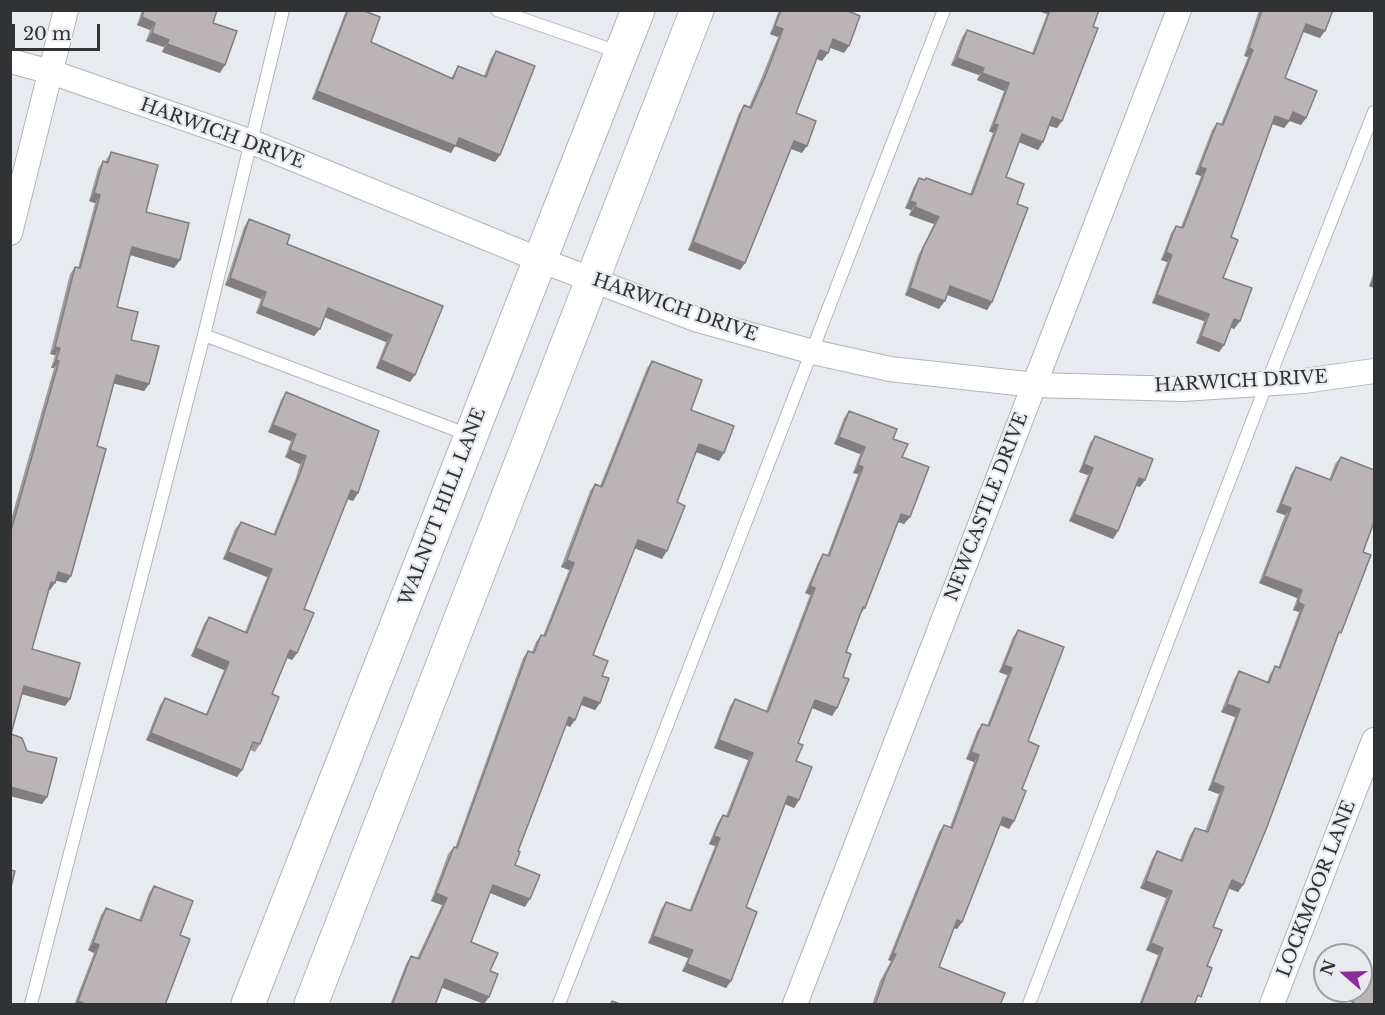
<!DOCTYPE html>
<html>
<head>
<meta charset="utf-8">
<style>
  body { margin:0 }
  #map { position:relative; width:1385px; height:1015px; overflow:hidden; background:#e7ebef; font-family:"Libre Baskerville",serif }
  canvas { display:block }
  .frame { position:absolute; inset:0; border:12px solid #313234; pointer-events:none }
  .north { position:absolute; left:1313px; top:943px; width:60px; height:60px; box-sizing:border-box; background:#e7ebef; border:2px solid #9ea1a4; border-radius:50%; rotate:290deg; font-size:16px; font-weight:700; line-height:24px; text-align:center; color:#313234 }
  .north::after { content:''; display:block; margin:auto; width:21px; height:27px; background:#8a2f9a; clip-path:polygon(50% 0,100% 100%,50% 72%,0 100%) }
  .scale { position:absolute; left:12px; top:24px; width:88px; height:27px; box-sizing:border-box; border:3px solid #313234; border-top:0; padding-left:8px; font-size:18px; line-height:21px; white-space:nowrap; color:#313234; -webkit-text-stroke:4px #e7ebef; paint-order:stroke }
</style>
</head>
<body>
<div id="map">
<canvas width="1385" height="1015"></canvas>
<div class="frame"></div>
<div class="north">N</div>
<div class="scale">20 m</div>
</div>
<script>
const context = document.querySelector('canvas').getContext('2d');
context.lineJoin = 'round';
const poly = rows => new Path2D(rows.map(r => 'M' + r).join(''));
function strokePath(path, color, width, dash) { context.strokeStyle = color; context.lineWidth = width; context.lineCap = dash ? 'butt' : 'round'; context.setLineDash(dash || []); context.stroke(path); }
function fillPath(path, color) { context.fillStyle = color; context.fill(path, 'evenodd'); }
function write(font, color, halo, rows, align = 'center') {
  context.font = font + ' "Libre Baskerville",serif'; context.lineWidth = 4.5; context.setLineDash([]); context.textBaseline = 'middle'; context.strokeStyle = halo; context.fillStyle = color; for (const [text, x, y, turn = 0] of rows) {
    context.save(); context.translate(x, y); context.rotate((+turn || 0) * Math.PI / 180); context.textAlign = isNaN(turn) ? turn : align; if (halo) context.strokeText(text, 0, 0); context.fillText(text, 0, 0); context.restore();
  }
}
const lane = poly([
  [497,10,621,53],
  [204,335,469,435],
  [31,1004,204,335,283,10],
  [559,1004,944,10],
  [1029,1004,1258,406,1374,112]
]);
const street = poly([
  [10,61,51,72,252,142,540,260,698,320,813,352,890,369,1035,385,1183,389,1304,381,1374,371],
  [10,233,66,10],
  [795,1004,1179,10],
  [1272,1004,1374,740]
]);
const secondary = poly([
  [248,1004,638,10],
  [311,1004,697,10]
]);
strokePath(lane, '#b2b5b9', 14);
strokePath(street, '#b2b5b9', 26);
strokePath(secondary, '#b2b5b9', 35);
strokePath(lane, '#fff', 12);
strokePath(street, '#fff', 24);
strokePath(secondary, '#fff', 33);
fillPath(poly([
  [142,10,217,10,213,23,220,73,162,52,164,47,146,41,150,30,137,25],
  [347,10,362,10,371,42,451,78,458,66,484,76,491,58,496,51,500,155,495,162,455,146,451,153,312,99,345,13],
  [779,10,846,10,844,53,830,47,822,61,817,59,796,113,802,153,791,149,745,263,740,270,688,250,739,113,744,105,749,107,761,79,778,37,770,34],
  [1036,10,1099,10,1057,128,1049,126,1043,142,1038,150,1019,142,1006,177,1017,204,992,302,987,310,947,295,939,309,905,295,918,256,934,224,909,215,911,210,905,208,914,186,919,178,924,180,926,178,970,194,993,133,989,131,1004,91,977,80,979,75,951,65,962,37,967,30,1032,53,1047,14],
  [1259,10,1333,10,1320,38,1303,32,1285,78,1306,118,1301,125,1290,121,1284,128,1272,124,1231,237,1223,278,1240,321,1234,329,1231,327,1224,345,1219,352,1196,343,1204,321,1152,303,1167,262,1161,260,1171,233,1176,226,1181,227,1201,176,1195,174,1212,130,1217,123,1221,124,1248,57,1244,56],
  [111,152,146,212,180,260,174,268,130,255,117,307,149,384,144,391,114,383,97,446,71,576,66,583,56,580,50,590,49,590,32,649,70,699,65,706,21,694,11,734,47,797,42,804,10,796,10,523,54,368,51,368,55,355,50,354,70,274,75,267,78,268,95,203,89,201,98,169,103,161,105,162],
  [249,219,287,244,443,306,410,382,376,368,386,342,324,317,314,336,256,313,261,299,225,285,244,227],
  [1374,271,1374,288,1369,286],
  [652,361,691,410,719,461,696,452,677,502,662,559,634,548,593,655,602,676,600,703,595,710,581,705,570,727,566,725,518,851,515,865,525,907,490,893,471,942,490,971,489,997,484,1004,442,987,435,1005,390,1005,406,964,411,956,417,958,442,905,431,901,448,854,454,847,455,848,523,658,528,651,532,652,536,642,541,635,543,636,569,570,561,567,590,491,595,484,600,486,647,368],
  [286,392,358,493,353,501,347,499,304,609,297,653,292,660,287,658,272,694,260,744,255,752,250,750,242,770,237,777,146,740,160,705,165,698,206,714,224,670,191,656,204,624,209,617,245,632,267,577,223,559,235,529,241,522,273,535,296,478,300,464,285,457,291,441,268,432,281,400],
  [849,411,893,439,902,457,910,517,904,524,898,522,865,608,860,615,846,652,843,677,837,708,832,716,812,708,798,743,796,761,799,800,794,808,785,804,746,907,726,988,682,971,688,958,648,943,661,909,666,902,689,911,715,846,709,844,718,822,723,815,726,816,748,760,714,748,730,706,735,699,766,711,810,595,805,593,818,562,823,554,827,556,858,474,853,473,860,454,834,444,844,418],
  [1095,436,1140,487,1136,486,1118,531,1113,539,1069,521,1088,475,1079,472,1090,443],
  [1341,457,1363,552,1336,640,1243,885,1238,892,1229,888,1213,927,1207,966,1195,1004,1139,1005,1158,955,1146,950,1166,898,1140,888,1152,859,1157,851,1180,860,1190,835,1195,828,1205,831,1219,794,1208,790,1235,717,1221,712,1234,679,1239,671,1267,682,1270,674,1275,666,1278,668,1299,612,1293,610,1297,598,1259,583,1285,515,1276,512,1291,474,1296,467,1329,480,1335,464],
  [1018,630,1028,741,1022,789,1014,821,1009,829,1000,825,962,922,957,929,954,928,939,967,1000,1005,872,1005,880,981,891,961,888,960,939,832,944,825,950,827,974,762,966,759,977,731,982,724,987,726,1007,675,999,672,1013,637],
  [154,886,180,935,165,1005,74,1005,94,953,88,950,101,915,106,908,139,920,149,893],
  [1374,965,1374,1005,1350,1005,1355,991,1361,991,1365,981,1370,974,1371,974]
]), '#a09b9d');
fillPath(poly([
  [1036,10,1049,10,1047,14],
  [142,17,155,23,150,30,137,25],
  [1306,24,1325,31,1320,38,1301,31],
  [775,26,783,29,778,37,770,34],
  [152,33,169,40,164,47,146,41],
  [833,39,849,46,844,53,828,47],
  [167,44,225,65,220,73,162,52],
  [1249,48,1253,50,1248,57,1244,56],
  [820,50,828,53,822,61,815,58],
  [957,58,984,68,979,75,951,65],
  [982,73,1009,83,1004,91,977,80],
  [317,91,459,138,500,155,495,162,455,146,451,153,312,99],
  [1293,112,1306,118,1301,125,1287,120],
  [1275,116,1289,121,1284,128,1270,123],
  [1052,117,1062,121,1057,128,1047,125],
  [994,124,998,125,993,133,989,131],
  [1022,134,1043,142,1038,150,1016,141],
  [794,141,807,146,802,153,789,148],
  [1200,167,1206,169,1201,176,1195,174],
  [94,193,100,195,95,203,89,201],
  [910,201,916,203,911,210,905,208],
  [915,207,939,217,934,224,909,215],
  [693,242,745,263,740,270,688,250],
  [132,247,180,260,174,268,127,254],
  [1166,252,1172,255,1167,262,1161,260],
  [230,278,266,292,261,299,225,285],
  [1374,278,1374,288,1369,286],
  [950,286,992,302,987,310,945,294],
  [910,288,945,301,939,309,905,295],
  [1157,295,1209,314,1204,321,1152,303],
  [261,306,320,329,314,336,256,313],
  [328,308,392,335,386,342,322,316],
  [1234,319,1240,321,1234,329,1228,326],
  [1201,336,1224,345,1219,352,1196,343],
  [55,347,60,348,55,355,50,354],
  [56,360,59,361,54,368,51,368],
  [381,360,415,375,410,382,376,368],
  [116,375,149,384,144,391,111,383],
  [273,425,296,434,291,441,268,432],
  [839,437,865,447,860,454,834,444],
  [699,444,724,453,719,461,694,451],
  [290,450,306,456,300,464,285,457],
  [1084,464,1093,468,1088,475,1079,472],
  [858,465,863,467,858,474,853,473],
  [1139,478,1145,480,1140,487,1134,485],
  [351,490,358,493,353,501,345,498],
  [1281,504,1291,508,1285,515,1276,512],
  [901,514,910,517,904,524,896,521],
  [1074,514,1118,531,1113,539,1069,521],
  [638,540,667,551,662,559,632,547],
  [228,552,272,569,267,577,223,559],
  [567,560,574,563,569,570,561,567],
  [58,572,71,576,66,583,53,580],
  [1264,576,1302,590,1297,598,1259,583],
  [51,582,55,583,50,590,46,589],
  [810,586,815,588,810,595,805,593],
  [1298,602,1304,605,1299,612,1293,610],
  [196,648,229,662,224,670,191,656],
  [290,650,297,653,292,660,285,657],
  [1004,665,1012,668,1007,675,999,672],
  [24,686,70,699,65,706,18,693],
  [584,697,600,703,595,710,579,704],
  [815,700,837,708,832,716,810,707],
  [1227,704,1240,709,1235,717,1221,712],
  [569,717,575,720,570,727,564,724],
  [151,733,242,770,237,777,146,740],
  [719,740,753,753,748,760,714,748],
  [971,752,979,755,974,762,966,759],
  [1213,782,1224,787,1219,794,1208,790],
  [10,787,47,797,42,804,10,796],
  [788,796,799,800,794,808,783,803],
  [1003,817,1014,821,1009,829,998,824],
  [714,836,720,838,715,846,709,844],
  [1232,880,1243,885,1238,892,1227,888],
  [1146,881,1172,891,1166,898,1140,888],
  [493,885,530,899,525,907,488,892],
  [436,893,447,898,442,905,431,901],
  [957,920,962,922,957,929,952,927],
  [653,936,693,950,688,958,648,943],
  [93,943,99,945,94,953,88,950],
  [1151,943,1163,948,1158,955,1146,950],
  [893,953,896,954,891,961,888,960],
  [687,964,731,981,726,988,682,971],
  [445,979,489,997,484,1004,440,987],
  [78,1001,88,1005,75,1005]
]), '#827e80');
const building = poly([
  [144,10,217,10,213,23,237,31,225,65,167,44,169,40,152,33,155,23,142,17,144,10],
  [348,10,362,10,380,17,371,42,453,79,458,66,486,77,496,51,535,66,500,155,459,138,456,146,317,91,348,10],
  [781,10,846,10,860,16,849,46,833,39,828,53,820,50,796,113,816,121,807,146,794,141,745,263,693,242,744,105,751,108,767,72,783,29,775,26,781,10],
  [1050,10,1099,10,1093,27,1098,28,1062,121,1052,117,1043,142,1022,134,1006,177,1024,184,1017,204,1028,208,992,302,950,286,945,301,910,288,923,248,939,217,915,207,916,203,910,201,919,178,925,180,926,178,972,195,998,125,994,124,1009,83,982,73,984,68,957,58,967,30,1034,54,1050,10],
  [1262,10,1333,10,1325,31,1306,24,1285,78,1317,91,1306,118,1293,112,1289,121,1275,116,1231,237,1238,240,1223,278,1252,288,1240,321,1234,319,1224,345,1201,336,1209,314,1157,295,1172,255,1166,252,1176,226,1183,228,1206,169,1200,167,1217,123,1223,125,1253,50,1249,48,1262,10],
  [111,152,158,165,146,212,189,223,180,260,132,247,117,307,138,312,131,340,159,346,149,384,116,375,97,446,106,449,71,576,58,572,55,583,51,582,32,649,80,663,70,699,24,686,11,734,22,738,27,751,57,758,47,797,10,787,10,534,59,361,56,360,60,348,55,347,75,267,80,268,100,195,94,193,103,161,108,163,111,152],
  [249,219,290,235,287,244,443,306,415,375,381,360,392,335,328,308,320,329,261,306,266,292,230,278,249,219],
  [652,361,702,380,691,410,734,426,724,453,699,444,677,502,685,506,667,551,638,540,593,655,608,661,602,676,609,678,600,703,584,697,575,720,569,717,518,851,520,852,515,865,540,875,530,899,493,885,471,942,498,953,490,971,498,974,489,997,445,979,435,1005,392,1005,411,956,419,959,447,898,436,893,454,847,457,848,528,651,534,653,541,635,545,636,574,563,567,560,595,484,602,487,652,361],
  [286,392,379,431,358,493,351,490,304,609,314,613,297,653,290,650,272,694,279,697,260,744,253,742,242,770,151,733,165,698,207,715,229,662,196,648,209,617,247,633,272,569,228,552,241,522,275,535,301,471,306,456,290,450,296,434,273,425,286,392],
  [849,411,897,429,893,439,908,444,902,457,929,467,910,517,901,514,865,608,863,607,846,652,851,654,843,677,849,679,837,708,815,700,798,743,803,745,796,761,812,767,799,800,788,796,746,907,757,912,731,981,687,964,693,950,653,936,666,902,691,911,720,838,714,836,723,815,728,817,753,753,719,740,735,699,768,712,815,588,810,586,823,554,829,556,863,467,858,465,865,447,839,437,849,411],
  [1095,436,1153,459,1145,480,1139,478,1118,531,1074,514,1093,468,1084,464,1095,436],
  [1341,457,1374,470,1374,522,1363,552,1371,555,1341,633,1339,632,1267,827,1243,885,1232,880,1213,927,1222,930,1207,966,1212,968,1201,997,1198,995,1194,1005,1141,1005,1163,948,1151,943,1172,891,1146,881,1157,851,1182,861,1195,828,1208,832,1224,787,1213,782,1240,709,1227,704,1239,671,1269,683,1275,666,1280,668,1304,605,1298,602,1302,590,1264,576,1291,508,1281,504,1296,467,1331,480,1341,457],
  [1018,630,1064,647,1028,741,1039,746,1022,789,1026,791,1014,821,1003,817,962,922,957,920,939,967,1005,993,1000,1005,875,1005,886,974,896,954,893,953,944,825,952,828,979,755,971,752,982,724,989,726,1012,668,1004,665,1018,630],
  [10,870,15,871,10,891,10,870],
  [154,886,193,901,180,935,190,939,165,1005,88,1005,78,1001,99,945,93,943,106,908,141,921,154,886],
  [1374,972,1374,1005,1352,1005,1357,991,1361,991,1361,983,1365,985,1370,974,1373,975,1374,972],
  [612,1001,622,1005,610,1005,612,1001]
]);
fillPath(building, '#bab4b7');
strokePath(building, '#827e80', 1.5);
write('18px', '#313234', '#e7ebef', [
  ["HARWICH DRIVE",222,134,20],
  ["HARWICH DRIVE",675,308,19],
  ["HARWICH DRIVE",1241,382,-3],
  ["WALNUT HILL LANE",443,507,-69],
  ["NEWCASTLE DRIVE",987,507,-69],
  ["LOCKMOOR LANE",1317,889,-69]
]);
</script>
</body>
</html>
